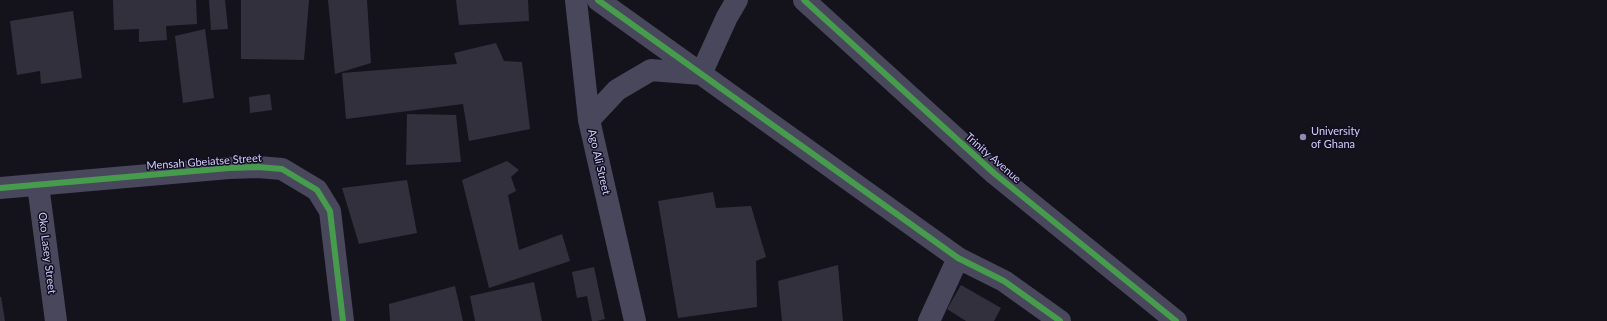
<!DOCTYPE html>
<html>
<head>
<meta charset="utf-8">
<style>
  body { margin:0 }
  canvas { display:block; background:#14121b }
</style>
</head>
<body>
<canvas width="1607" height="321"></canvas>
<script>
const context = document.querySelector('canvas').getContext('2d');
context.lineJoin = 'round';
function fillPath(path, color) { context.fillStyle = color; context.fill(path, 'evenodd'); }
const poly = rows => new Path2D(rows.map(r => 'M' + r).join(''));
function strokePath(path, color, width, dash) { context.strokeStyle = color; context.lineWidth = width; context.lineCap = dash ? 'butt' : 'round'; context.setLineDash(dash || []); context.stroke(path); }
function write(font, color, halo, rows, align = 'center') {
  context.font = font + ' Lato,sans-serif'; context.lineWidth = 3; context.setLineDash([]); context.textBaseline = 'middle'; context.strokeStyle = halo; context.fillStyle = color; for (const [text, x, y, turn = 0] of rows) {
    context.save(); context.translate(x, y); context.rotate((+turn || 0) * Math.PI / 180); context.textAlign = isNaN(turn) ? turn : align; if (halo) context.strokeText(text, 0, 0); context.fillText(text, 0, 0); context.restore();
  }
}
fillPath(poly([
  [113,0,196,0,197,24,166,26,167,40,139,42,139,29,114,30],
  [209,0,225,0,228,29,211,30],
  [241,0,309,0,304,60,241,59],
  [328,0,367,0,371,63,335,74],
  [456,0,528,0,529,21,459,25],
  [73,11,82,78,41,84,40,71,17,75,10,21],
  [205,29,214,98,183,103,175,36],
  [496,43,504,61,522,62,530,129,469,141,463,104,346,119,342,73,457,64,454,53],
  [270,94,272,110,250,113,249,97],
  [407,114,456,115,461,162,406,165],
  [507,161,519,170,511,177,516,191,508,195,519,250,562,234,570,261,489,288,462,180],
  [407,180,417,233,359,244,342,188],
  [713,192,716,208,751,206,766,257,756,261,757,307,678,318,658,201],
  [838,265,843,321,782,321,778,281],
  [594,267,605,319,597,321,592,321,587,296,577,298,572,272],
  [534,282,542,321,475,321,470,296],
  [961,285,1001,308,994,321,966,321,947,309],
  [455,286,463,321,390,321,389,304],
  [0,297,1,297,5,321,0,321]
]), '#32303d');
strokePath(poly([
  [576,0,589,120,635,321],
  [598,0,958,258,1004,281,1060,321],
  [804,0,995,174,1176,321],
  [589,120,617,90,651,70,701,74,727,17,737,0],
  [38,185,56,321],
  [0,188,229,168,258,167,282,169,317,190,330,211,343,321],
  [929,321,958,258]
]), '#48475c', 22);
strokePath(poly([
  [598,0,958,258,1004,281,1060,321],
  [804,0,995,174,1176,321],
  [0,188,229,168,258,167,282,169,317,190,330,211,343,321]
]), '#469c4c', 6);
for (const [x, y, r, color] of [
  [1303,137,4,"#918cae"]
]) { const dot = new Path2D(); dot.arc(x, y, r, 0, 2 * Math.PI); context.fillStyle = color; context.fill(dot); strokePath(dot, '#110e1f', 1.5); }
write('11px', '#d4cefd', '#110e1f', [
  ["University",1311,131],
  ["of Ghana",1311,144]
], 'left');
write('11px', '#d4cefd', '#110e1f', [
  ["Trinity Avenue",993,158,41],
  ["Mensah Gbeiatse Street",204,162,-4],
  ["Ago Ali Street",599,162,77],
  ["Oko Lasey Street",47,253,83]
]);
</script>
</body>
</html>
